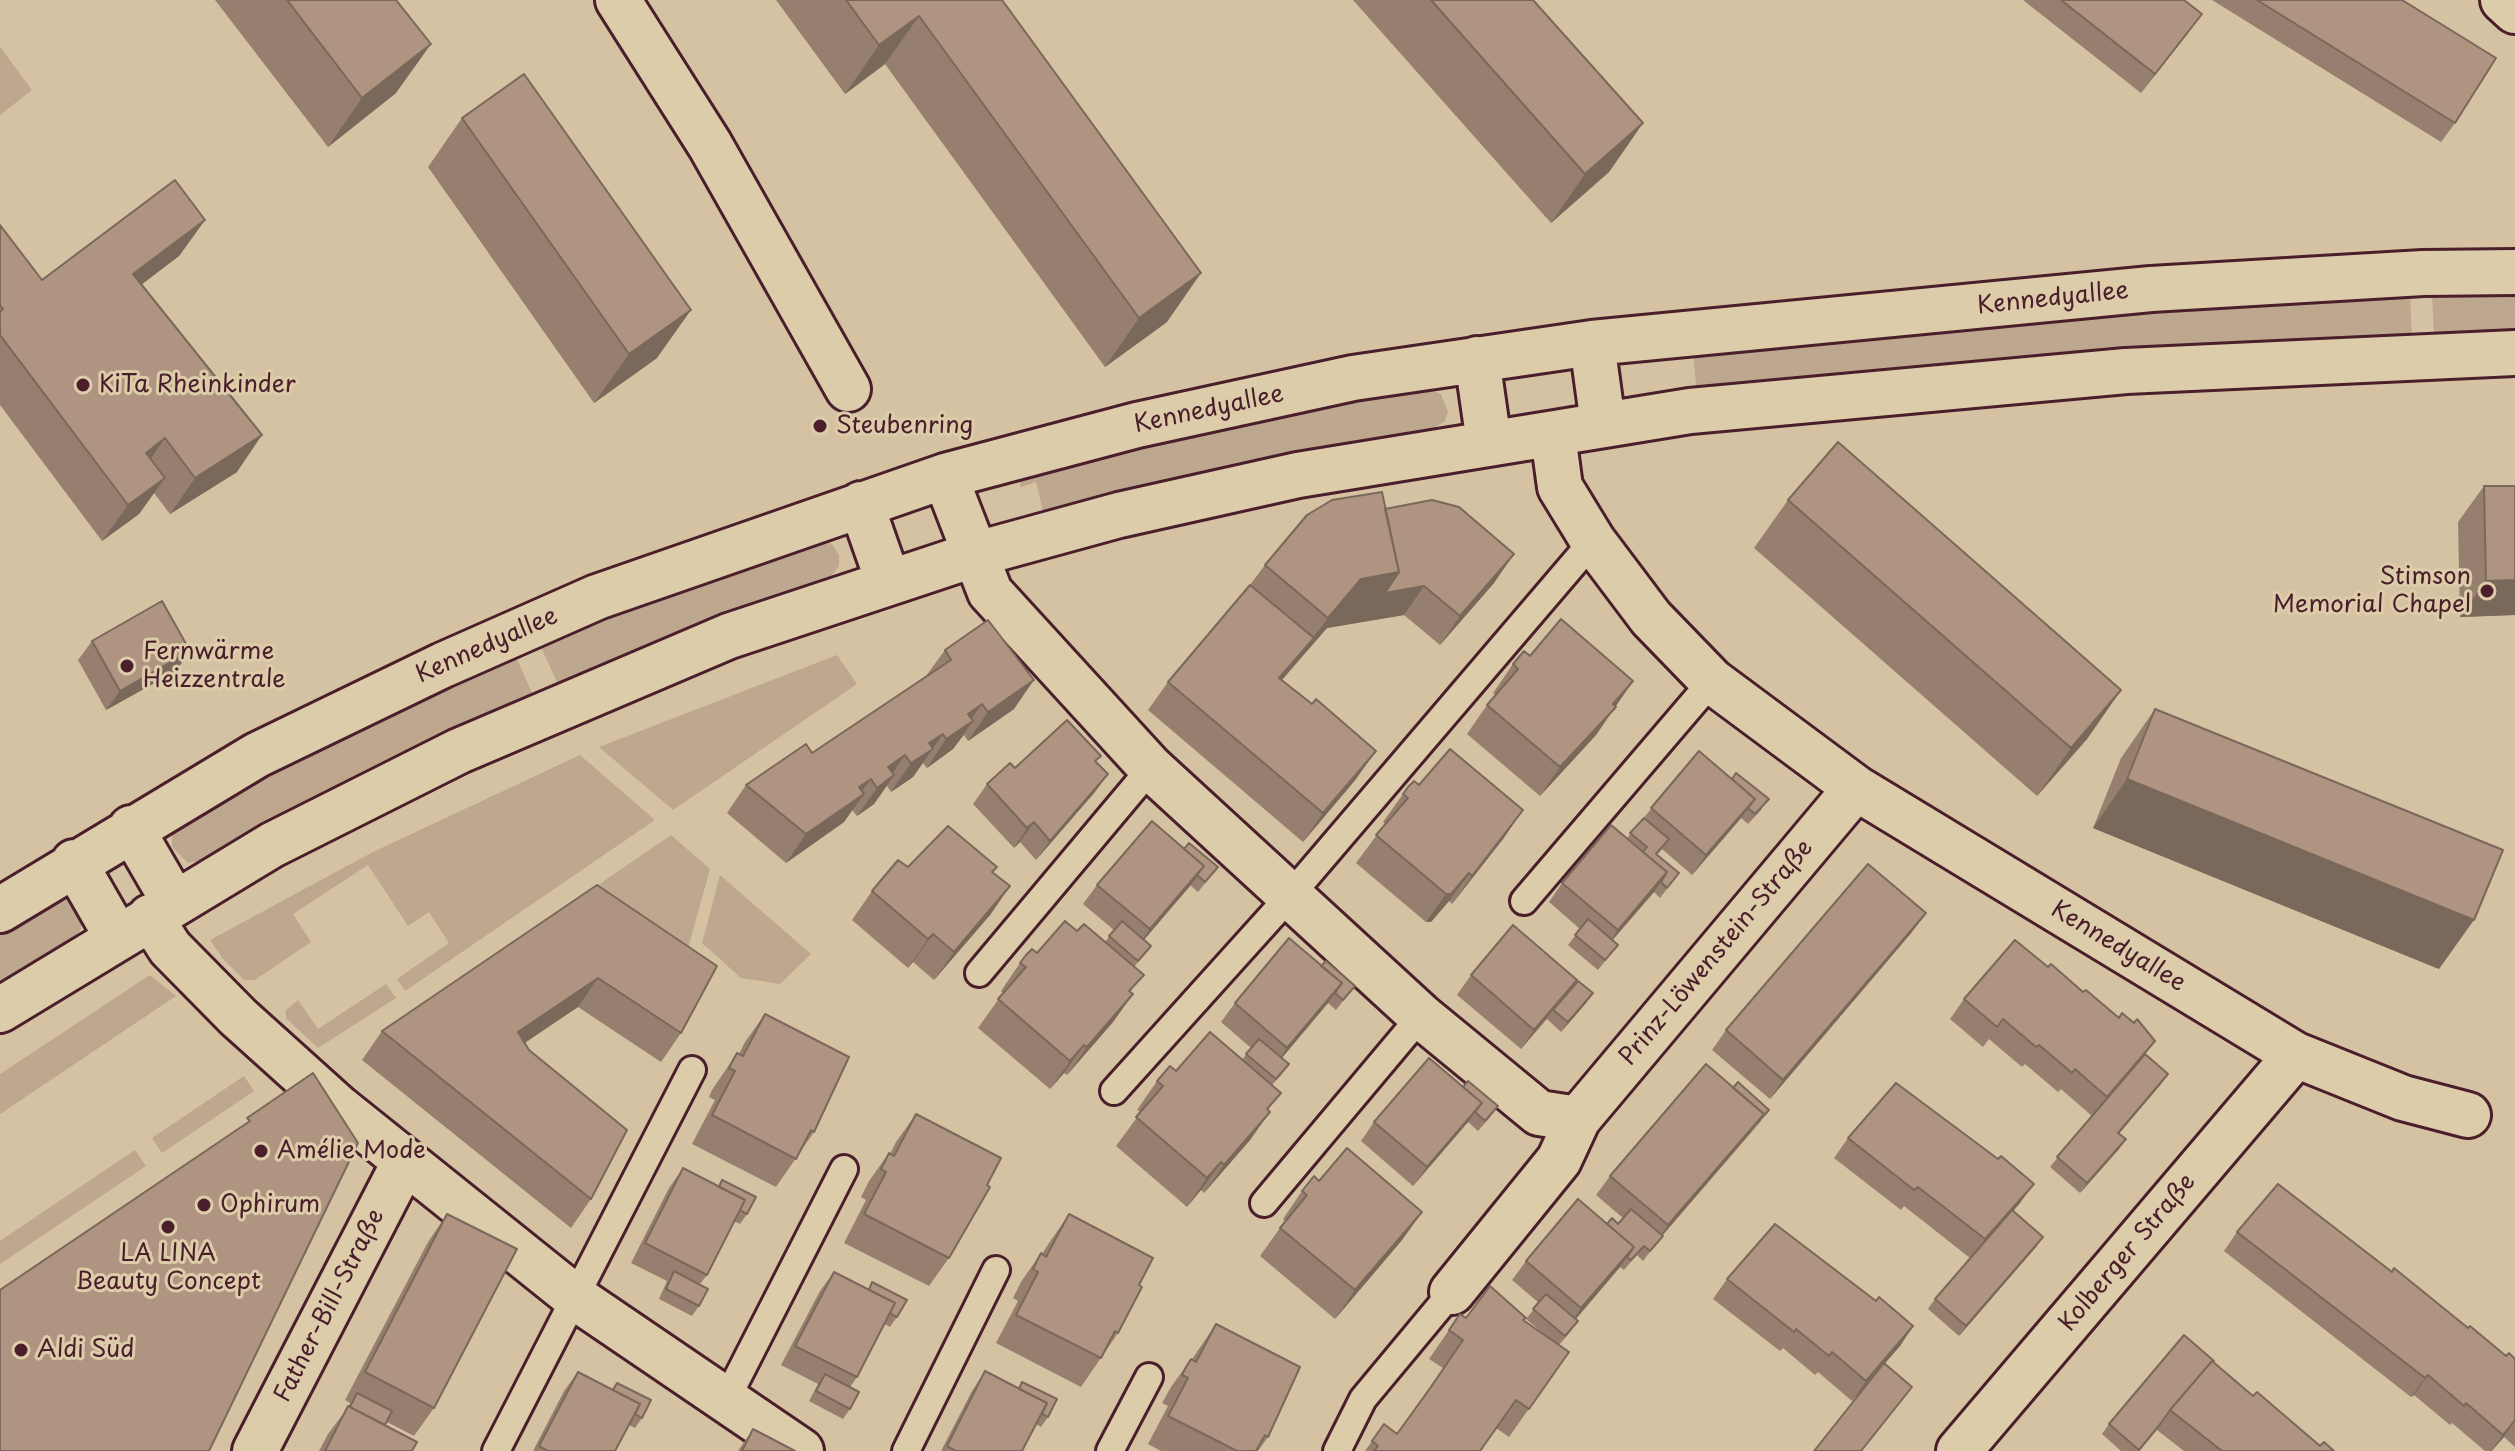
<!DOCTYPE html>
<html>
<head>
<meta charset="utf-8">
<style>
  body { margin:0 }
  canvas { display:block; background:#d4c2a2 }
</style>
</head>
<body>
<canvas width="2515" height="1451"></canvas>
<script>
const context = document.querySelector('canvas').getContext('2d');
context.lineJoin = 'round';
function fillPath(path, color) { context.fillStyle = color; context.fill(path, 'evenodd'); }
const poly = rows => new Path2D(rows.map(r => 'M' + r).join(''));
function strokePath(path, color, width, dash) { context.strokeStyle = color; context.lineWidth = width; context.lineCap = dash ? 'butt' : 'round'; context.setLineDash(dash || []); context.stroke(path); }
function write(font, color, halo, rows, align = 'center') {
  context.font = font + ' "Playpen Sans",sans-serif'; context.lineWidth = 6; context.setLineDash([]); context.textBaseline = 'middle'; context.strokeStyle = halo; context.fillStyle = color; for (const [text, x, y, turn = 0] of rows) {
    context.save(); context.translate(x, y); context.rotate((+turn || 0) * Math.PI / 180); context.textAlign = isNaN(turn) ? turn : align; if (halo) context.strokeText(text, 0, 0); context.fillText(text, 0, 0); context.restore();
  }
}
fillPath(poly([
  [0,47,32,90,0,115],
  [2515,289,2515,334,2434,336,2432,293],
  [2410,293,2412,337,1697,396,1693,352,2024,318],
  [1426,387,1441,394,1448,412,1445,421,1429,431,1308,452,1044,515,1036,482,1021,487,1018,475,1297,409],
  [822,539,832,544,839,555,839,566,827,581,697,627,558,684,540,645,610,614],
  [515,655,533,695,382,764,199,861,188,863,172,847,172,834,178,824,366,724],
  [837,655,857,684,673,810,599,747],
  [580,755,655,820,405,991,397,979,449,943,429,912,408,926,368,865,293,914,311,942,255,980,244,980,224,960,210,940,373,852],
  [671,835,710,869,685,959,585,894],
  [720,875,811,954,780,984,741,978,702,943],
  [59,898,67,899,80,910,81,929,76,935,0,985,0,932],
  [150,975,176,996,0,1114,0,1074],
  [386,984,396,998,318,1048,286,1018,286,1010,298,1000,318,1029],
  [244,1076,254,1091,162,1153,152,1138],
  [135,1150,146,1166,0,1264,0,1241]
]), '#bda78e');
const lane = poly([
  [1524,901,1712,681],
  [979,973,1151,768],
  [1114,1091,1288,898,1593,541],
  [1264,1203,1421,1016],
  [725,1402,844,1169],
  [496,1451,692,1070],
  [906,1451,996,1270],
  [1110,1451,1149,1377],
  [1337,1451,1363,1399,1452,1292]
]);
const street = poly([
  [618,0,710,145,848,389],
  [2503,0,2515,11],
  [1592,343,1603,424],
  [1477,359,1489,443],
  [1553,435,1560,487,1593,541,1651,618,1712,681,1856,788,2296,1055,2403,1098,2468,1115],
  [945,476,990,592,1151,768,1421,1016,1539,1113,1578,1119],
  [861,504,888,581],
  [131,828,174,902],
  [74,862,117,937],
  [0,910,257,755,443,665,597,597,945,476,1137,425,1353,378,1592,343,2151,289,2423,273,2515,272],
  [150,917,170,948,238,1017,339,1108,576,1298,801,1451],
  [0,1010,272,845,459,751,729,636,973,555,1119,515,1298,475,1690,411,2126,371,2515,353],
  [1452,1292,1559,1160,1578,1119,1856,788],
  [255,1451,405,1161],
  [1959,1451,2296,1055]
]);
strokePath(lane, '#4a1f2b', 32);
strokePath(street, '#4a1f2b', 50);
strokePath(lane, '#dca', 26);
strokePath(street, '#dca', 44);
fillPath(poly([
  [215,0,396,0,396,93,328,147],
  [776,0,940,0,1167,322,1105,367,885,64,845,94],
  [1353,0,1533,0,1643,123,1609,172,1551,223],
  [2023,0,2184,0,2188,33,2141,93],
  [2212,0,2402,0,2455,123,2441,142],
  [462,118,657,358,594,403,428,167],
  [205,220,179,256,142,284,237,472,170,514,154,493,139,514,102,541,0,405,0,225,42,280],
  [2484,486,2515,615,2460,617,2458,522],
  [1788,500,2121,690,2087,739,2037,796,1754,548],
  [1385,509,1494,583,1440,645,1404,615,1327,628,1282,680,1356,779,1303,842,1148,710,1168,682,1250,585,1265,565],
  [92,641,176,671,106,710,78,660],
  [945,650,1014,709,968,741,964,735,953,749,927,768,923,763,913,777,891,792,887,786,874,804,857,816,852,810,844,822,786,863,727,813,746,785,812,753,926,676],
  [1530,656,1633,681,1596,735,1540,796,1467,734,1487,705,1496,695,1493,693,1513,664],
  [2155,709,2439,969,2093,828,2121,758],
  [1699,751,1762,809,1748,824,1741,818,1692,875,1662,849,1657,855,1679,873,1660,898,1654,892,1612,940,1618,945,1598,970,1568,945,1580,929,1549,902,1562,883,1627,838],
  [1096,762,1108,774,1094,793,1036,860,1020,842,1014,848,973,804,987,784,1015,768],
  [1419,785,1523,810,1503,839,1452,904,1449,901,1431,922,1426,922,1356,863,1385,824,1383,822,1408,787],
  [1184,849,1218,867,1198,892,1190,885,1144,940,1151,946,1134,967,1131,993,1133,994,1113,1022,1067,1075,1064,1073,1050,1089,978,1028,1003,993,1001,991,1020,963,1077,931,1105,942,1114,930,1083,904,1097,885],
  [908,867,997,867,993,872,1010,886,990,915,934,980,913,962,908,968,852,920,872,891],
  [597,885,681,1033,661,1062,578,1007,525,1043,529,1050,591,1199,571,1228,362,1060,382,1031],
  [1912,932,1770,1099,1712,1050,1726,1030],
  [1321,966,1355,986,1336,1010,1328,1003,1282,1058,1282,1074,1272,1085,1268,1110,1250,1140,1204,1193,1201,1190,1187,1207,1116,1146,1141,1112,1137,1110,1157,1081,1176,1071,1242,1060,1251,1048,1221,1022,1235,1003],
  [2048,967,2119,1018,2155,1041,2145,1054,2161,1084,2119,1133,2119,1149,2080,1193,2050,1167,2092,1116,2061,1089,2058,1092,2025,1064,2022,1067,1989,1039,1983,1047,1950,1019,1964,999],
  [1471,975,1577,980,1569,992,1593,993,1586,1003,1561,1032,1547,1019,1521,1049,1457,995],
  [765,1014,814,1132,776,1187,692,1144,715,1100,709,1097,712,1090,737,1053,739,1054,745,1042],
  [1429,1058,1491,1116,1478,1131,1468,1122,1413,1186,1361,1141,1374,1122],
  [916,1114,949,1258,929,1286,844,1243,866,1200,861,1197,869,1181,889,1153,890,1154,896,1142],
  [1762,1120,1662,1236,1643,1261,1637,1255,1624,1270,1620,1267,1576,1319,1571,1331,1559,1345,1569,1352,1509,1437,1496,1428,1480,1451,1365,1451,1384,1424,1397,1434,1443,1368,1429,1359,1460,1314,1466,1318,1524,1321,1550,1339,1526,1319,1539,1303,1512,1280,1526,1261,1607,1224,1618,1224,1623,1218,1596,1195,1610,1176],
  [1848,1138,2020,1203,2013,1211,2036,1247,1959,1336,1928,1309,1935,1299,1970,1258,1904,1206,1901,1210,1834,1158],
  [683,1168,718,1186,722,1180,747,1214,740,1224,734,1221,707,1275,700,1284,699,1306,692,1316,659,1299,667,1281,631,1263,669,1188],
  [1319,1181,1422,1212,1402,1240,1335,1319,1260,1256,1285,1221,1283,1219,1302,1191],
  [447,1214,434,1408,414,1436,387,1422,385,1425,412,1451,319,1451,328,1434,349,1406,350,1403,345,1400,428,1242],
  [1069,1214,1139,1285,1118,1333,1081,1387,996,1343,1018,1301,1013,1298,1021,1282,1041,1253,1042,1254,1049,1243],
  [2237,1232,2468,1328,2506,1356,2515,1359,2515,1447,2504,1437,2492,1451,2485,1451,2452,1423,2450,1425,2414,1395,2411,1397,2224,1251],
  [834,1272,868,1289,872,1282,897,1317,890,1327,885,1324,857,1377,850,1387,850,1409,843,1419,809,1401,818,1384,781,1365,820,1291],
  [1727,1279,1876,1301,1913,1326,1900,1346,1885,1363,1905,1397,1868,1383,1852,1401,1818,1372,1815,1375,1783,1348,1780,1351,1713,1299],
  [1216,1324,1268,1437,1258,1451,1161,1451,1148,1444,1168,1406,1162,1403,1171,1387,1191,1359,1192,1359],
  [2213,1362,2253,1396,2320,1446,2334,1451,2184,1451,2157,1430,2139,1451,2121,1451,2102,1434,2109,1424],
  [985,1371,1018,1388,1022,1382,1048,1417,1041,1427,1036,1424,1022,1451,941,1451,972,1391],
  [578,1372,612,1389,617,1383,642,1418,635,1428,629,1425,615,1451,533,1451,564,1391],
  [753,1429,795,1451,738,1451]
]), '#967f6f');
fillPath(poly([
  [2202,14,2188,33,2141,93,2155,74],
  [919,16,885,64,845,94,879,45],
  [431,44,396,93,328,147,362,98],
  [1643,123,1609,172,1551,223,1585,174],
  [205,220,179,256,108,310,133,274],
  [1201,273,1167,322,1105,367,1139,318],
  [691,310,657,358,594,403,629,354],
  [262,435,237,472,170,514,195,478],
  [165,438,140,474,146,453],
  [165,478,139,514,102,541,128,505],
  [1514,554,1494,583,1440,645,1460,616],
  [1399,572,1424,586,1404,615,1327,628,1259,706,1279,678,1313,638,1328,618,1361,579],
  [2515,580,2515,615,2460,617,2486,581],
  [190,651,176,671,106,710,120,691],
  [1034,680,1014,709,968,741,988,712],
  [1633,681,1596,735,1540,796,1560,767],
  [2121,690,2087,739,2037,796,2071,748],
  [982,704,967,725,973,721,953,749,927,768,946,739,968,714],
  [943,734,913,777,891,792,911,763,929,743],
  [1376,751,1356,779,1303,842,1323,813],
  [905,755,888,780,894,775,874,804,857,816,877,788,888,767],
  [1108,774,1094,793,1036,860,1050,841],
  [871,779,857,798,864,794,844,822,786,863,806,834,859,787],
  [2127,779,2474,920,2439,969,2093,828],
  [1755,799,1741,818,1692,875,1706,855],
  [1523,810,1503,839,1452,904,1472,876],
  [1034,822,1020,842,1014,848,1027,828],
  [1204,866,1191,885,1136,949,1150,929],
  [1667,872,1654,892,1604,950,1618,930],
  [1469,873,1449,901,1431,922,1426,922,1446,894],
  [1010,886,990,915,934,980,954,952],
  [1926,913,1912,932,1770,1099,1783,1080],
  [933,934,913,962,908,968,928,939],
  [598,978,578,1007,498,1060,518,1032],
  [1577,980,1563,1000,1553,1010,1521,1049,1534,1030],
  [1342,983,1328,1003,1274,1067,1287,1048],
  [1593,993,1586,1003,1561,1032,1568,1022],
  [1133,994,1113,1022,1067,1075,1087,1047],
  [1084,1045,1064,1073,1050,1089,1070,1061],
  [2168,1074,2161,1084,2111,1143,2118,1133],
  [1482,1103,1468,1122,1413,1186,1427,1167],
  [1270,1112,1250,1140,1204,1193,1224,1165],
  [1764,1114,1750,1133,1654,1245,1668,1225],
  [2126,1139,2119,1149,2080,1193,2087,1183],
  [1221,1162,1201,1190,1187,1207,1207,1178],
  [2034,1184,2020,1203,1972,1259,1985,1239],
  [1422,1212,1402,1240,1335,1319,1355,1290],
  [2043,1237,2036,1247,1959,1336,1966,1326],
  [1634,1247,1620,1267,1568,1328,1581,1308],
  [1913,1326,1900,1346,1852,1401,1866,1381],
  [2428,1375,2414,1395,2411,1397,2425,1378],
  [2515,1420,2504,1437,2491,1451,2503,1435]
]), '#7a685a');
const building = poly([
  [287,0,396,0,431,44,362,98,287,0],
  [846,0,1002,0,1201,273,1139,318,919,16,879,45,846,0],
  [1431,0,1533,0,1643,123,1585,174,1431,0],
  [2061,0,2184,0,2202,14,2155,74,2061,0],
  [2257,0,2402,0,2496,58,2455,123,2257,0],
  [524,74,691,310,629,354,462,118,524,74],
  [175,180,205,220,133,274,262,435,195,478,165,438,146,453,165,478,128,505,0,335,0,312,3,309,0,305,0,225,42,280,175,180],
  [1838,442,2121,690,2071,748,1788,500,1838,442],
  [2484,486,2515,486,2515,580,2486,581,2484,486],
  [1382,492,1399,572,1361,579,1328,618,1265,565,1307,515,1332,500,1382,492],
  [1432,500,1459,507,1514,554,1460,616,1424,586,1385,593,1399,572,1385,509,1432,500],
  [1250,585,1314,638,1279,678,1312,704,1316,699,1376,751,1323,813,1168,682,1250,585],
  [162,601,190,651,120,691,92,641,162,601],
  [1561,619,1633,681,1613,704,1616,707,1560,767,1487,705,1518,669,1513,664,1524,651,1530,656,1561,619],
  [988,620,1034,680,988,712,982,704,968,714,973,721,946,739,943,734,929,743,933,749,911,763,905,755,888,767,894,775,877,788,871,779,859,787,864,794,806,834,746,785,806,744,812,753,951,660,945,650,988,620],
  [2155,709,2503,850,2474,920,2127,779,2155,709],
  [1067,720,1101,756,1095,761,1108,774,1050,841,1034,822,1027,828,987,784,1010,763,1015,768,1067,720],
  [1450,749,1523,810,1472,876,1469,873,1451,894,1446,894,1376,835,1408,798,1403,794,1408,787,1414,781,1419,785,1450,749],
  [1699,751,1755,799,1706,855,1651,808,1699,751],
  [1736,773,1769,799,1755,814,1748,808,1755,799,1732,779,1736,773],
  [1644,818,1669,839,1656,854,1679,873,1667,888,1661,882,1667,872,1643,852,1647,847,1630,833,1644,818],
  [1152,821,1204,866,1150,929,1097,885,1152,821],
  [1611,825,1667,872,1618,930,1562,883,1611,825],
  [948,826,997,867,992,872,1010,886,954,952,933,934,928,939,872,891,898,860,908,867,948,826],
  [1189,843,1218,867,1205,882,1197,875,1204,866,1184,849,1189,843],
  [1868,864,1926,913,1783,1080,1726,1030,1868,864],
  [597,885,717,966,681,1033,598,978,518,1032,529,1050,627,1130,591,1199,382,1031,597,885],
  [1588,919,1618,945,1605,960,1575,935,1588,919],
  [1065,921,1077,931,1084,924,1144,975,1129,991,1133,994,1087,1047,1084,1045,1070,1061,998,999,1026,967,1020,963,1026,955,1032,949,1037,953,1065,921],
  [1122,921,1151,946,1138,961,1109,936,1122,921],
  [1513,925,1577,980,1534,1030,1471,975,1513,925],
  [1289,938,1342,983,1287,1048,1235,1003,1289,938],
  [2015,940,2048,967,2051,964,2083,992,2086,990,2119,1018,2122,1013,2134,1023,2137,1019,2155,1041,2107,1097,2075,1069,2072,1073,2039,1045,2036,1047,2003,1019,1997,1027,1964,999,2015,940],
  [1326,961,1355,986,1343,1000,1335,993,1342,983,1321,966,1326,961],
  [1578,981,1593,993,1568,1022,1553,1010,1578,981],
  [765,1014,849,1057,814,1132,811,1130,796,1159,712,1115,735,1071,729,1068,732,1062,737,1053,743,1056,765,1014],
  [1210,1032,1281,1093,1267,1109,1270,1112,1224,1165,1221,1162,1207,1178,1136,1117,1163,1086,1157,1081,1170,1066,1176,1071,1210,1032],
  [1259,1039,1289,1064,1276,1079,1246,1054,1259,1039],
  [2145,1054,2168,1074,2118,1133,2126,1139,2087,1183,2057,1157,2145,1054],
  [1429,1058,1482,1103,1427,1167,1374,1122,1429,1058],
  [1706,1064,1764,1114,1668,1225,1610,1176,1706,1064],
  [313,1073,358,1143,209,1451,0,1451,0,1290,250,1121,247,1118,313,1073],
  [1468,1081,1498,1106,1485,1121,1475,1112,1482,1103,1463,1087,1468,1081],
  [1738,1082,1769,1110,1757,1123,1764,1114,1733,1088,1738,1082],
  [1896,1083,1998,1159,2001,1156,2034,1184,1985,1239,1918,1187,1914,1190,1848,1138,1896,1083],
  [916,1114,1001,1158,987,1185,990,1187,949,1258,864,1214,886,1172,881,1169,889,1153,894,1156,916,1114],
  [1347,1148,1422,1212,1355,1290,1280,1228,1307,1195,1302,1191,1314,1176,1319,1181,1347,1148],
  [683,1168,745,1200,707,1275,645,1243,683,1168],
  [722,1180,756,1197,747,1214,740,1210,745,1200,719,1187,722,1180],
  [2278,1184,2392,1272,2394,1268,2468,1328,2470,1326,2506,1356,2509,1353,2515,1359,2515,1420,2503,1435,2466,1403,2464,1406,2428,1375,2425,1378,2237,1232,2278,1184],
  [1578,1199,1634,1247,1581,1308,1526,1261,1578,1199],
  [1631,1209,1663,1236,1650,1251,1644,1246,1631,1260,1627,1257,1634,1247,1607,1224,1612,1218,1618,1224,1631,1209],
  [2012,1210,2043,1237,1966,1326,1935,1299,2012,1210],
  [447,1214,517,1249,434,1408,365,1372,447,1214],
  [1069,1214,1153,1258,1139,1285,1142,1287,1118,1333,1115,1331,1101,1358,1016,1315,1038,1272,1033,1269,1041,1253,1046,1257,1069,1214],
  [1775,1224,1876,1301,1879,1297,1913,1326,1866,1381,1832,1352,1829,1356,1796,1329,1794,1332,1727,1279,1775,1224],
  [674,1271,708,1289,699,1306,666,1289,674,1271],
  [834,1272,895,1303,857,1377,795,1346,834,1272],
  [872,1282,907,1300,897,1317,890,1313,895,1303,869,1290,872,1282],
  [1490,1286,1526,1318,1523,1320,1569,1352,1529,1409,1516,1400,1480,1451,1374,1451,1378,1446,1372,1441,1384,1424,1397,1434,1431,1387,1463,1340,1449,1330,1460,1314,1466,1318,1490,1286],
  [1546,1294,1578,1321,1565,1336,1533,1309,1546,1294],
  [1216,1324,1300,1367,1268,1437,1265,1435,1256,1451,1237,1451,1168,1416,1188,1378,1182,1375,1186,1367,1191,1359,1196,1362,1216,1324],
  [2184,1335,2214,1361,2213,1362,2212,1361,2170,1410,2161,1423,2139,1450,2109,1424,2184,1335],
  [2212,1361,2253,1396,2257,1392,2320,1446,2324,1442,2334,1451,2222,1451,2170,1410,2212,1361],
  [1884,1363,1912,1387,1861,1451,1814,1451,1884,1363],
  [985,1371,1047,1403,1022,1451,956,1451,947,1446,985,1371],
  [578,1372,640,1404,615,1451,548,1451,539,1446,578,1372],
  [825,1374,859,1392,850,1409,816,1391,825,1374],
  [1022,1382,1057,1399,1048,1417,1042,1414,1047,1403,1019,1389,1022,1382],
  [617,1383,651,1400,642,1418,635,1414,640,1404,613,1390,617,1383],
  [357,1393,392,1411,385,1425,350,1407,357,1393],
  [348,1406,417,1442,412,1451,325,1451,348,1406],
  [753,1429,795,1451,742,1451,753,1429]
]);
fillPath(building, '#ae9481');
strokePath(building, '#7a685a', 2);
for (const [x, y, r, color] of [
  [83,385,8,"#4a1f2b"],
  [820,426,8,"#4a1f2b"],
  [2487,591,8,"#4a1f2b"],
  [127,666,8,"#4a1f2b"],
  [261,1151,8,"#4a1f2b"],
  [204,1205,8,"#4a1f2b"],
  [168,1227,8,"#4a1f2b"],
  [21,1350,8,"#4a1f2b"]
]) { const dot = new Path2D(); dot.arc(x, y, r, 0, 2 * Math.PI); context.fillStyle = color; context.fill(dot); strokePath(dot, '#dca', 3); }
write('24px', '#4a1f2b', '#dca', [
  ["Kennedyallee",2053,299,-6],
  ["Kennedyallee",1209,410,-12],
  ["Kennedyallee",487,646,-24],
  ["Kennedyallee",2118,947,31],
  ["Prinz-Löwenstein-Straße",1717,953,-50],
  ["Kolberger Straße",2128,1253,-50],
  ["Father-Bill-Straße",330,1306,-63]
]);
write('24px', '#4a1f2b', '#dca', [
  ["KiTa Rheinkinder",99,385],
  ["Steubenring",836,426],
  ["Stimson",2471,577,"right"],
  ["Memorial Chapel",2471,605,"right"],
  ["Fernwärme",143,652],
  ["Heizzentrale",143,680],
  ["Amélie Mode",277,1151],
  ["Ophirum",220,1205],
  ["LA LINA",168,1254,"center"],
  ["Beauty Concept",168,1282,"center"],
  ["Aldi Süd",37,1350]
], 'left');
</script>
</body>
</html>
